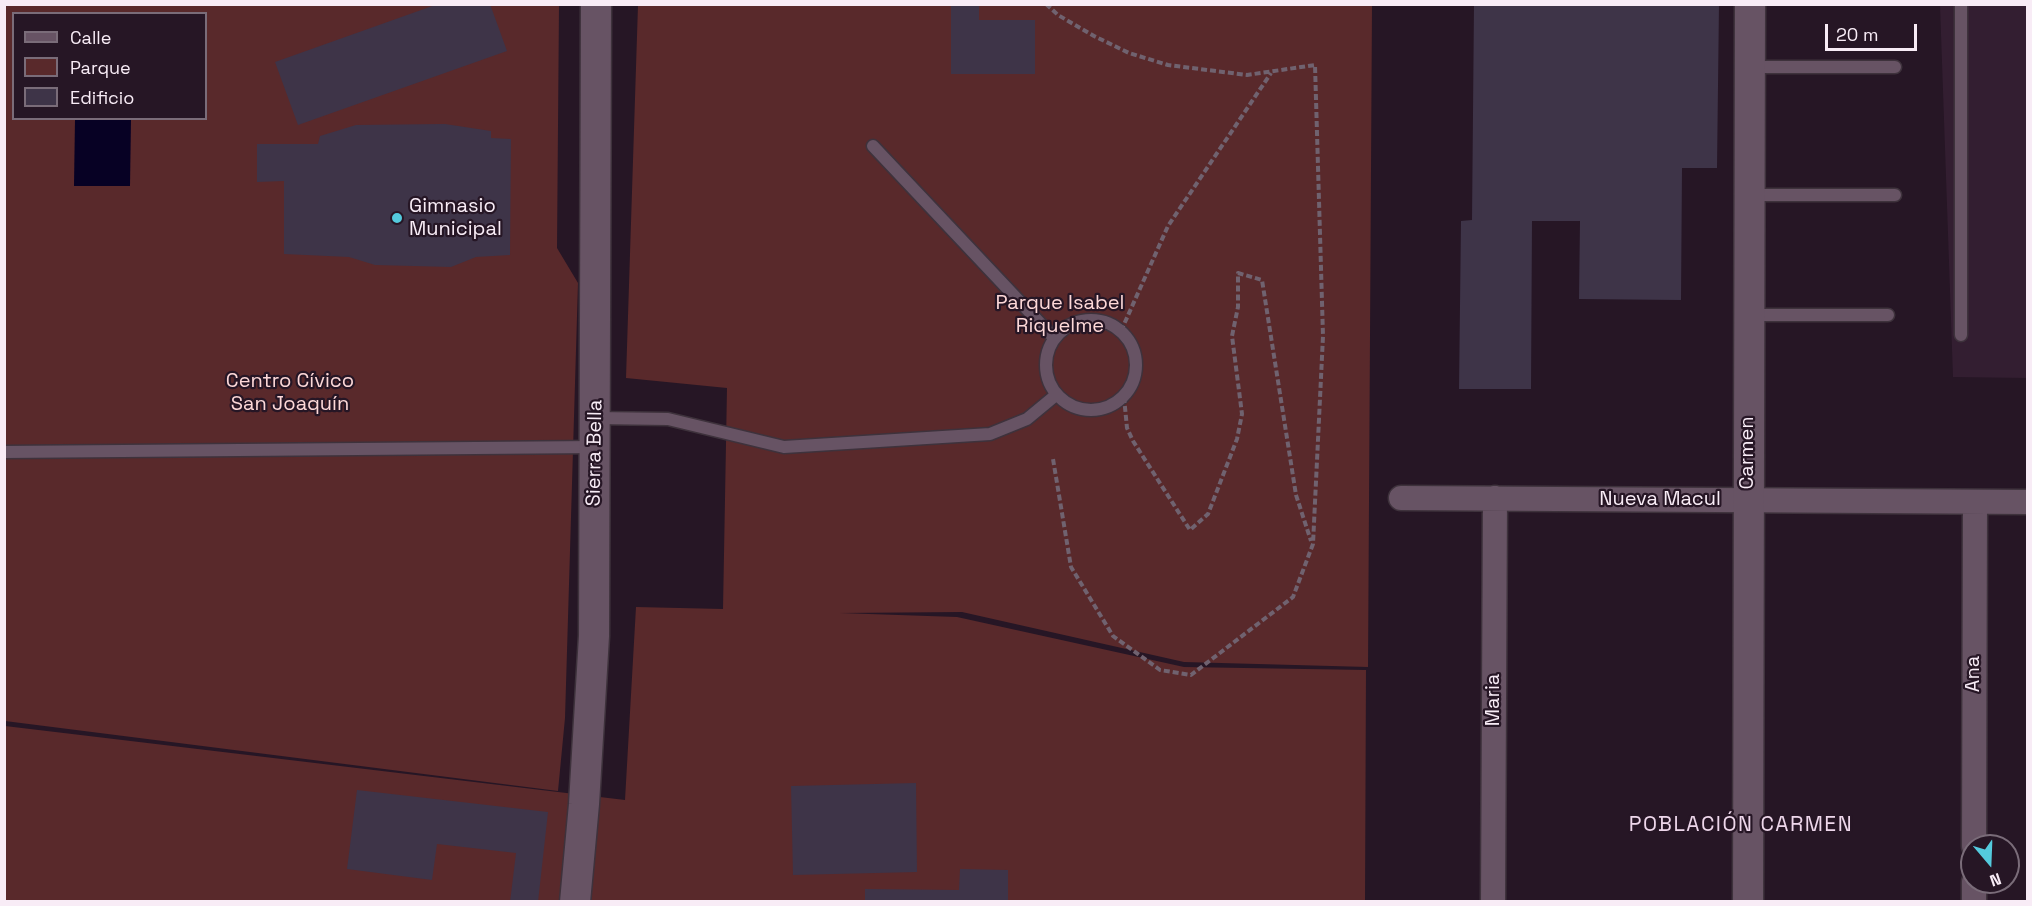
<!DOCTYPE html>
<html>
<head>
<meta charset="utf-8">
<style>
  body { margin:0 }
  #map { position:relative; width:2032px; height:906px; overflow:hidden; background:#261625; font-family:"Space Grotesk",sans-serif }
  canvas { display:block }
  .frame { position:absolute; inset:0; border:6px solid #f8ecf6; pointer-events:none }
  .legend { position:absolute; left:12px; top:12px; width:195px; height:108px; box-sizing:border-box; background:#261625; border:2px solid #7a6c79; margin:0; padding:8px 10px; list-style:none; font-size:18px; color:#f8ecf6 }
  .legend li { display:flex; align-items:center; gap:12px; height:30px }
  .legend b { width:30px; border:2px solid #7a6c79 }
  .north { position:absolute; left:1960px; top:834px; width:60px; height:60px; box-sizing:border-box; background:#261625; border:2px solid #7a6c79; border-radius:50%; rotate:161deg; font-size:16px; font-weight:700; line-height:24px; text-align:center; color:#f8ecf6 }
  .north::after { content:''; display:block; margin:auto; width:21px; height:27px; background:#54cadd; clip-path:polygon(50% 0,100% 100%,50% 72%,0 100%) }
  .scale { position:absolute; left:1825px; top:24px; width:92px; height:27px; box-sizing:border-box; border:3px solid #f8ecf6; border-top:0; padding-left:8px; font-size:18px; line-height:21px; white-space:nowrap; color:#f8ecf6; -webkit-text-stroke:4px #261625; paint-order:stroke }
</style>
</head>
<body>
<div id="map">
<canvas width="2032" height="906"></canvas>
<div class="frame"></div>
<ul class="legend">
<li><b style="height:8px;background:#675364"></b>Calle</li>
<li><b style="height:16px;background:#59292b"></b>Parque</li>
<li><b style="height:16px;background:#3e3448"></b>Edificio</li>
</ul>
<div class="north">N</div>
<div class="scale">20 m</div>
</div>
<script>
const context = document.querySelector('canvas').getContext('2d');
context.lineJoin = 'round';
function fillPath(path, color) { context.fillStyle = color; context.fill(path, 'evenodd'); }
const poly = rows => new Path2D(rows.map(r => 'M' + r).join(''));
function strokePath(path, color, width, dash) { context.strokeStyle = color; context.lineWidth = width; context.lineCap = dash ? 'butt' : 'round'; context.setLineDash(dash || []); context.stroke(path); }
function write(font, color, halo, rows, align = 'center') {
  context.font = font + ' "Space Grotesk",sans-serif'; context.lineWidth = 4.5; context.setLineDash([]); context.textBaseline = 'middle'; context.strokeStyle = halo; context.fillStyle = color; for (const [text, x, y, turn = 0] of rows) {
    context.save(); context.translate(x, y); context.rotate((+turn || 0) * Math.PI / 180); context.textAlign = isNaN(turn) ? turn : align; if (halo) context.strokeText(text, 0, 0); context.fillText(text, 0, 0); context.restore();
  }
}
fillPath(poly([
  [1940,5,2027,5,2027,378,1953,377]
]), '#331e31');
fillPath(poly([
  [5,5,559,5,557,248,578,283,565,718,558,791,5,721],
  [14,14,206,14,206,118,14,118],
  [638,5,1372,5,1368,667,1184,662,962,612,840,613,957,617,1184,667,1366,670,1365,901,5,902,5,726,625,800,636,607,723,609,727,388,626,378]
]), '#59292b');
fillPath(poly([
  [75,119,131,119,130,186,74,186]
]), '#070124');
fillPath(poly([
  [438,4,490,4,507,51,298,125,275,62],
  [951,4,979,4,979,20,1035,20,1035,74,951,74],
  [1474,4,1719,4,1717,168,1682,168,1681,300,1579,299,1580,221,1532,221,1531,389,1459,389,1461,221,1472,220],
  [445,124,491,131,491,138,511,139,510,255,476,257,451,267,375,265,349,257,284,254,284,181,257,182,257,144,318,144,320,136,356,125],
  [916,783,917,872,793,875,791,786],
  [357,790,548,812,538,902,510,902,516,853,437,844,432,880,347,869],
  [960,869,1008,870,1008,902,865,902,865,889,959,890]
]), '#3e3448');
const service = poly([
  [1961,4,1961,335],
  [1751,67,1895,67],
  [873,146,1054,338],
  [1751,195,1895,195],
  [1749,315,1888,315],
  '1046 365a45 45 0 1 1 90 0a45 45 0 1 1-90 0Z',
  [596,418,668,419,784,447,990,434,1027,419,1056,395],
  [4,452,594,447]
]);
const minor = poly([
  [1401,498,2028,502],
  [1974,846,1975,502],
  [1493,902,1495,498],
  [1974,902,1974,882]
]);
const tertiary = poly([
  [575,902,584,804,594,636,596,4],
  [1748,902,1750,4]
]);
strokePath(service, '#3e323c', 15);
strokePath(minor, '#3e323c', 27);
strokePath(tertiary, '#3e323c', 33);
strokePath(poly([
  [1046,4,1058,15,1094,36,1129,53,1168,65,1247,75,1315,65,1323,336,1313,544,1293,597,1191,675,1160,670,1113,636,1071,567,1053,459],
  [1121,331,1168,226,1271,73],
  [1124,397,1127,428,1133,441,1190,530,1208,514,1237,439,1242,414,1232,336,1238,307,1238,273,1262,280,1296,495,1311,541]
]), '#70626f', 4, [6, 3]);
strokePath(service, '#675364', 12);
strokePath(minor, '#675364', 24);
strokePath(tertiary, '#675364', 30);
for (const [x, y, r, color] of [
  [397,218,6,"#54cadd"]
]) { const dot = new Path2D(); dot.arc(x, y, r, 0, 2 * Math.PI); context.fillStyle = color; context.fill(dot); strokePath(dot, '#261625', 2); }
write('20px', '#f8ecf6', '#261625', [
  ["Gimnasio",409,207],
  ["Municipal",409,230]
], 'left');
write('20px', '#fdd8d8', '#261625', [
  ["Parque Isabel",1060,304],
  ["Riquelme",1060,327],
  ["Centro Cívico",290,382],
  ["San Joaquín",290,405]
]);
write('20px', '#f8ecf6', '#261625', [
  ["Sierra Bella",595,453,-89],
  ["Carmen",1748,453,-90],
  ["Nueva Macul",1660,500],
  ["Ana",1974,674,-90],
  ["Maria",1494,700,-90]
]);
context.letterSpacing = '1.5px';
write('21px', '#eed7eb', '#261625', [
  ["POBLACIÓN CARMEN",1741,825]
]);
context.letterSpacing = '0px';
</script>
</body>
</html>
